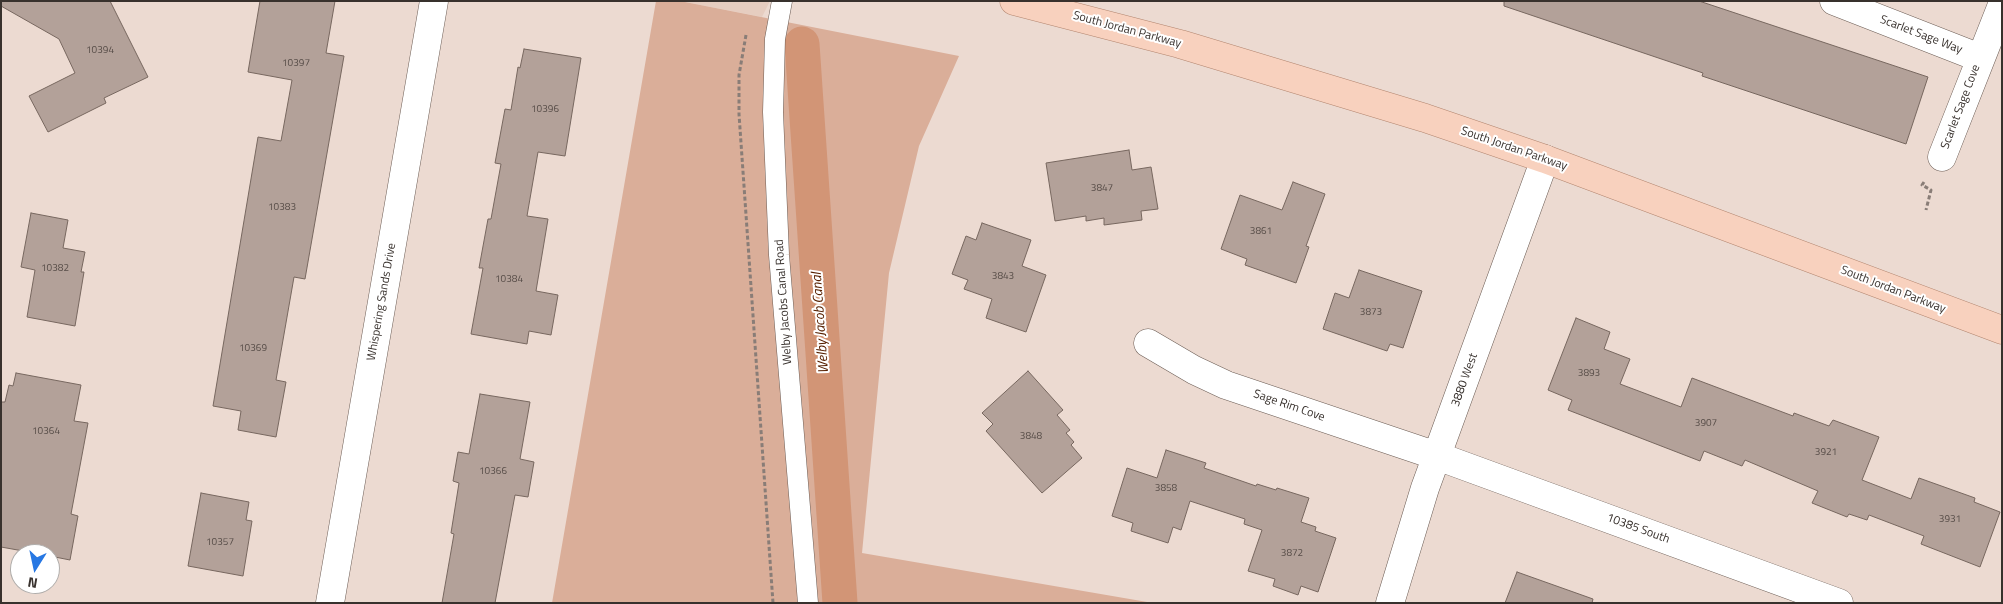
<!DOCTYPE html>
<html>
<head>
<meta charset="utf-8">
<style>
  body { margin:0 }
  #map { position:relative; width:2003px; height:604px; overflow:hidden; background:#ecdad1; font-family:"Titillium Web",sans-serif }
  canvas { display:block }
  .frame { position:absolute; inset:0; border:2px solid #38312d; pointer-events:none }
  .north { position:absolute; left:10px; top:544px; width:50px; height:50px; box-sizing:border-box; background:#fff; border:1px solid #afadab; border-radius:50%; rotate:190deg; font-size:14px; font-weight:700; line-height:20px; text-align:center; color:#38312d }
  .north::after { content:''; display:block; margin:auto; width:18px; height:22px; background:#2878e3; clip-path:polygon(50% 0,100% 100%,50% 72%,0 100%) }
</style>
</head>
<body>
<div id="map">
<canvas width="2003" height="604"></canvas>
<div class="frame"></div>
<div class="north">N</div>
</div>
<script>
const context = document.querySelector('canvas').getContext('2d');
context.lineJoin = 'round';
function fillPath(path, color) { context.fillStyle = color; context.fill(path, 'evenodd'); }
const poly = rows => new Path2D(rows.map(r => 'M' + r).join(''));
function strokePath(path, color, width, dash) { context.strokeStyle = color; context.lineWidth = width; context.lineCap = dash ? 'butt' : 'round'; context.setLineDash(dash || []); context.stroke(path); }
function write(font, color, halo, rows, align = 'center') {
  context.font = font + ' "Titillium Web",sans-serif'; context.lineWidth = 4; context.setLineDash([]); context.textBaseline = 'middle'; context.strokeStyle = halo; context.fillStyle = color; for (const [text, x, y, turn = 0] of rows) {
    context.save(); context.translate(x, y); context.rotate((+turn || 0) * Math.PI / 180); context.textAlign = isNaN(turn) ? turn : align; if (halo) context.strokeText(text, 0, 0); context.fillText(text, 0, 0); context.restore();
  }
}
fillPath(poly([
  [680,1,770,1,762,17]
]), '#e6cdc0');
fillPath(poly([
  [656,1,680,1,959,56,919,146,889,273,862,553,1153,603,552,603]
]), '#daae99');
strokePath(poly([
  [802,44,840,603]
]), '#d29576', 35);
const building = poly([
  [1,1,110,1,148,77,104,98,106,103,48,132,29,96,75,73,59,39,1,6,1,1],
  [260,1,335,1,326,53,344,56,305,279,294,277,276,380,286,382,276,437,238,430,241,411,213,406,258,137,281,141,292,80,248,72,260,1],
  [1504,1,1699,1,1928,77,1906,144,1702,76,1703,73,1504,6,1504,1],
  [524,49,581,58,565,156,538,152,527,216,548,219,536,291,558,295,551,335,529,331,527,344,471,334,483,268,479,268,488,219,491,219,501,164,495,163,505,109,511,110,518,67,520,68,524,49],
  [1129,150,1132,170,1151,167,1158,209,1141,211,1142,220,1104,225,1104,218,1086,221,1086,216,1055,221,1046,163,1129,150],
  [1293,182,1325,194,1306,246,1309,247,1296,283,1245,265,1247,259,1221,249,1240,195,1282,210,1293,182],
  [31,213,68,220,63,248,85,252,81,272,84,272,75,326,27,317,35,270,21,267,31,213],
  [982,223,1031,240,1022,266,1046,275,1026,332,986,318,992,299,964,289,968,280,952,274,966,236,976,240,982,223],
  [1359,270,1422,291,1403,348,1390,344,1387,351,1323,329,1335,293,1349,298,1359,270],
  [1576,318,1610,332,1604,349,1630,359,1620,384,1681,407,1692,378,1793,416,1794,413,1829,426,1833,420,1879,437,1862,480,1911,499,1919,478,1975,498,1974,502,2000,512,1980,567,1921,544,1924,536,1869,515,1867,520,1849,514,1847,517,1812,503,1818,491,1745,460,1742,466,1704,451,1700,461,1568,410,1572,400,1548,390,1576,318],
  [1028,371,1063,410,1057,415,1070,430,1066,433,1074,442,1071,445,1082,458,1042,493,986,431,993,424,982,413,1028,371],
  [16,373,81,385,74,421,88,423,71,514,78,516,70,560,50,556,50,554,40,554,1,547,1,402,5,402,9,385,13,386,16,373],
  [480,394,530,402,520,459,534,462,528,497,515,495,495,603,442,603,454,534,451,533,459,483,453,481,458,452,469,454,480,394],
  [1166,450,1206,463,1204,468,1256,486,1257,484,1276,490,1277,488,1309,498,1301,522,1316,527,1315,531,1336,538,1318,592,1301,586,1298,595,1273,586,1275,579,1248,571,1262,530,1244,524,1245,519,1190,501,1181,530,1173,527,1168,543,1131,531,1133,523,1112,516,1127,468,1157,478,1166,450],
  [201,493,249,502,246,520,252,521,243,576,188,566,201,493],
  [1517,572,1593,599,1592,603,1505,603,1517,572]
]);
fillPath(building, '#b3a199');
strokePath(building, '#77675f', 1);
const service = poly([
  [782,1,775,39,773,112,779,255,808,603]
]);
const minor = poly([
  [1834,1,1980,58],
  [1942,157,2002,5],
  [1148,343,1194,370,1226,385,1437,456,1839,603],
  [330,603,434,1],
  [1390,603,1425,488,1545,159]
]);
const primary = poly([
  [1014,1,1180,44,1425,118,1545,159,2002,330]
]);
strokePath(service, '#6c5d55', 21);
strokePath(minor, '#6c5d55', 29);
strokePath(primary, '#b2856f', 29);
strokePath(poly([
  [746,35,739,75,739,114,773,603],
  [1924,182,1922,185,1931,190,1926,210]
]), '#897d77', 3, [4, 2.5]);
strokePath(service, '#fff', 20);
strokePath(minor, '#fff', 28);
strokePath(primary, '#f8d1be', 28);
write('10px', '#574d48', null, [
  ["10394",100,51],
  ["10397",296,64],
  ["10396",545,110],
  ["3847",1102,189],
  ["10383",282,208],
  ["3861",1261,232],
  ["10382",55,269],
  ["3843",1003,277],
  ["10384",509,280],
  ["3873",1371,313],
  ["10369",253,349],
  ["3893",1589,374],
  ["3907",1706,424],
  ["10364",46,432],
  ["3848",1031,437],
  ["3921",1826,453],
  ["10366",493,472],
  ["3858",1166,489],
  ["3931",1950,520],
  ["10357",220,543],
  ["3872",1292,554]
]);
write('12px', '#38312d', '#fff', [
  ["South Jordan Parkway",1127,30,15],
  ["Scarlet Sage Way",1921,35,21],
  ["Scarlet Sage Cove",1961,107,-69],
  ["South Jordan Parkway",1514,149,19],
  ["South Jordan Parkway",1893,290,21],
  ["Whispering Sands Drive",382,302,-80],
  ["Welby Jacobs Canal Road",784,302,-94],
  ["3880 West",1465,380,-70],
  ["Sage Rim Cove",1289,406,19],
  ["10385 South",1638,529,20]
]);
write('italic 14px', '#572000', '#fff', [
  ["Welby Jacob Canal",821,323,-94]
]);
</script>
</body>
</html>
